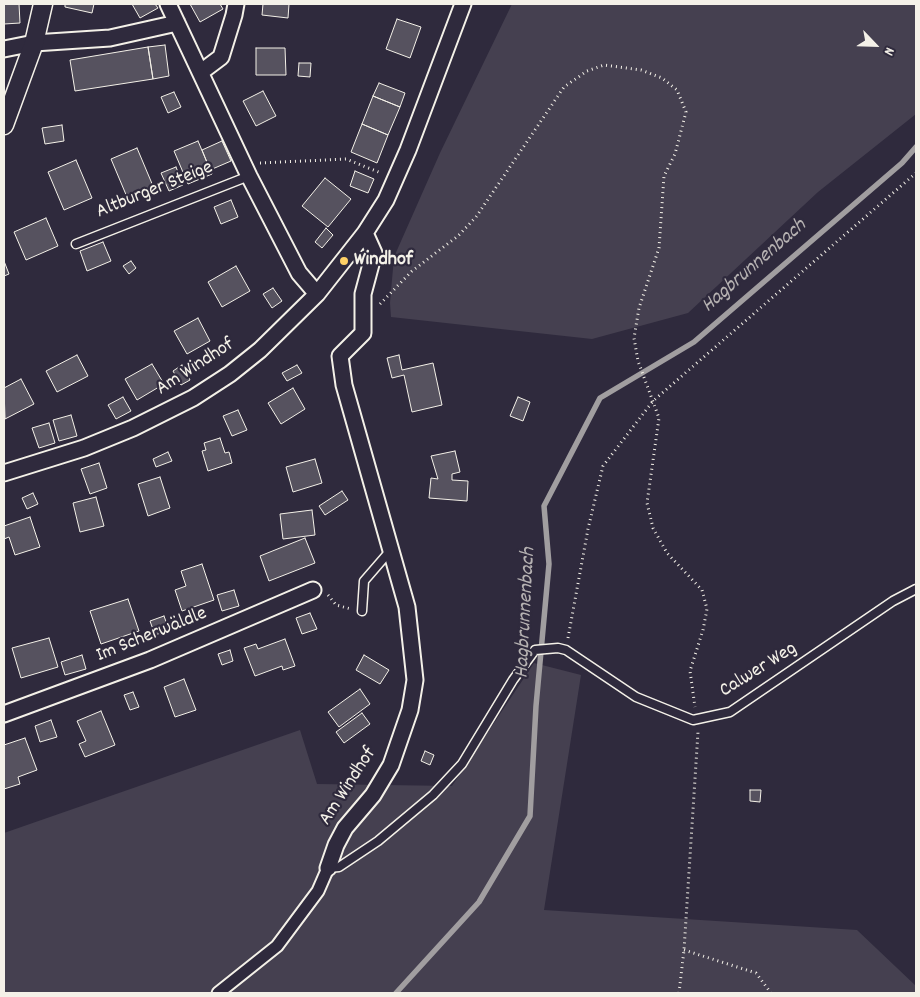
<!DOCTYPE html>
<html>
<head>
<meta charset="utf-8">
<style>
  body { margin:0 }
  #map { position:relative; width:920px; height:997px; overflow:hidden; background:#2f2a3d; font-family:Dekko,sans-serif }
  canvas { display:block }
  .frame { position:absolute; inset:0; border:5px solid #f4f1e8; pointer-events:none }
  .north { position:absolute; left:850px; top:20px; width:50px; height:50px; -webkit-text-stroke:4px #2f2a3d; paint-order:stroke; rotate:114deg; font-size:14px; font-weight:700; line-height:20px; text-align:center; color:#f4f1e8 }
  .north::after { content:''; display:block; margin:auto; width:18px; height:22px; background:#f4f1e8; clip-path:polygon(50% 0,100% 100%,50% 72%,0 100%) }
</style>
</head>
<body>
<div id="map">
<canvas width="920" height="997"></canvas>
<div class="frame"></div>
<div class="north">N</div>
</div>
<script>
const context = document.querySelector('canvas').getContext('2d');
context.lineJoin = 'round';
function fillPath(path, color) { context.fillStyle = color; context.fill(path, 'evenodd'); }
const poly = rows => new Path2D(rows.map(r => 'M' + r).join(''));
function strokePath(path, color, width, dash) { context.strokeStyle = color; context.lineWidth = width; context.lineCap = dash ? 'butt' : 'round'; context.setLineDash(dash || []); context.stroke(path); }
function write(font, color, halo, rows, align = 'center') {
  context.font = font + ' Dekko,sans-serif'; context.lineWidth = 4.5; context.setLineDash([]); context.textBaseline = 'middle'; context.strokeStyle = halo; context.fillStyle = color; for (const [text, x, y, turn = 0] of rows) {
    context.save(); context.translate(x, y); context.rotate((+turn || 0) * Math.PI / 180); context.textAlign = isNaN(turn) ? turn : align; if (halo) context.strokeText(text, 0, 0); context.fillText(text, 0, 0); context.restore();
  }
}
fillPath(poly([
  [512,4,916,4,916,114,818,192,688,313,592,339,391,317,390,303,394,257,440,153],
  [534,663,581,675,544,910,857,930,916,986,916,993,4,993,4,833,300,730,317,784,452,786]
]), '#454050');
strokePath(poly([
  [396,993,479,902,530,816,536,706,549,564,544,506,600,398,694,342,902,163,916,147]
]), '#a19ea0', 5.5);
const building = poly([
  [4,4,19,4,20,23,4,24,4,4],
  [65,4,94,4,92,13,65,7,65,4],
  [132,4,155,4,158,8,140,18,132,4],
  [190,4,220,4,223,9,200,22,190,4],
  [263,4,289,4,288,18,262,15,263,4],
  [397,19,421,27,410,58,386,49,397,19],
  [165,45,169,76,153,79,148,47,165,45],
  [148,47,153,79,75,91,70,60,148,47],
  [256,48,285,48,286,75,256,75,256,48],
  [299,63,311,63,310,77,298,76,299,63],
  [379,83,405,93,400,107,373,96,379,83],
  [263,91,276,116,256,126,243,101,263,91],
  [174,92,181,107,168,113,161,97,174,92],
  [373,96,400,107,388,135,362,124,373,96],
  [362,124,388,135,377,163,351,152,362,124],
  [62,125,64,141,45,144,42,128,62,125],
  [198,141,212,174,188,184,174,151,198,141],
  [222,141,231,161,210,170,202,150,222,141],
  [137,148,153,186,127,197,111,159,137,148],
  [76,160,92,198,64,210,48,172,76,160],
  [176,167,183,185,169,191,161,173,176,167],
  [355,171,374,179,368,193,350,186,355,171],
  [325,178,351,199,328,227,302,206,325,178],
  [231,200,238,217,221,224,214,207,231,200],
  [46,218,58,246,26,260,14,232,46,218],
  [326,228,333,235,322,248,315,242,326,228],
  [103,242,111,261,87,271,80,251,103,242],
  [4,261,9,274,4,276,4,261],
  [131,261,136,268,129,274,123,266,131,261],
  [236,266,250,291,222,307,208,282,236,266],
  [273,288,282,301,272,308,263,294,273,288],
  [198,318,210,341,187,354,174,331,198,318],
  [77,355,88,376,57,392,46,371,77,355],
  [399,355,402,370,433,363,442,405,412,412,404,375,392,378,387,358,399,355],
  [152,364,164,384,137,400,125,379,152,364],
  [182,365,190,380,181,385,173,371,182,365],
  [297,365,302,373,287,381,282,373,297,365],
  [21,379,34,404,5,419,4,388,21,379],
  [293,388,305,409,281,424,268,403,293,388],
  [123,397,131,411,116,419,108,405,123,397],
  [518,397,530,402,523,421,510,416,518,397],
  [238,410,247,430,232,436,223,416,238,410],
  [71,415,77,436,59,441,53,420,71,415],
  [49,423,55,443,39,448,32,428,49,423],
  [220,438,225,453,229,452,232,463,208,471,202,451,206,450,204,443,220,438],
  [455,451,460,472,452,474,452,480,468,481,467,501,429,498,431,478,438,479,431,456,455,451],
  [168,452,172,461,156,467,153,459,168,452],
  [315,459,322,483,293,492,286,467,315,459],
  [99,463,107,488,90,494,81,469,99,463],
  [160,477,170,508,148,516,138,484,160,477],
  [342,491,348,500,325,515,319,506,342,491],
  [33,493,38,504,27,509,22,498,33,493],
  [96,497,104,526,80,532,73,503,96,497],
  [312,510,315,535,283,539,280,514,312,510],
  [30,517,40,547,15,555,9,537,4,539,4,526,30,517],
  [305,538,315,563,269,581,260,556,305,538],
  [202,564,214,600,182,611,175,590,186,586,181,571,202,564],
  [234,590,239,606,222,611,217,595,234,590],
  [128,599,139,631,101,644,90,611,128,599],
  [310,613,317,629,302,634,296,618,310,613],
  [164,616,169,630,155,635,150,621,164,616],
  [49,638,58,667,21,678,12,648,49,638],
  [285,639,295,666,283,670,282,666,255,676,244,648,256,644,258,649,285,639],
  [230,650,233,661,222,665,218,654,230,650],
  [82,655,86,669,65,675,61,662,82,655],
  [364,655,389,670,380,684,356,670,364,655],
  [184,679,196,710,175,717,164,687,184,679],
  [360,689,370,704,339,727,328,712,360,689],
  [133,692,139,707,130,710,124,695,133,692],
  [101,711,115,745,85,757,79,744,86,741,77,721,101,711],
  [362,713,370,724,344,743,336,732,362,713],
  [51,720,57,737,40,742,35,726,51,720],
  [25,738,37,770,18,777,20,784,4,789,4,745,25,738],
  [425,751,434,755,430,765,421,761,425,751],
  [750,790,761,790,760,802,750,801,750,790]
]);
fillPath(building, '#56525f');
strokePath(building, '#f4f1e8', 1);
const service = poly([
  [76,244,249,176],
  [362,611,364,581,390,551],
  [328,868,339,867,378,841,433,795,462,764,513,680,535,650,558,648,566,650,636,697,693,720,730,712,893,601,916,589]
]);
const pedestrian = poly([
  [218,993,277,946,318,891,328,868]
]);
const minor = poly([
  [168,4,249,176,299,273,317,294],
  [4,49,34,43,110,38,177,23],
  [201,72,221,57,234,15,236,4],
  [4,473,84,448,133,428,193,398,230,374,260,350,317,294,365,233,386,200,408,150,463,4],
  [4,714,150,660,313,590],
  [328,868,336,845,345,828,373,795,391,765,410,710,415,680,407,607,344,385,340,356,363,333,363,294,374,253,365,233]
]);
const tertiary = poly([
  [4,125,34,43,43,4]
]);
strokePath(service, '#f4f1e8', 11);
strokePath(pedestrian, '#f4f1e8', 15);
strokePath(minor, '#f4f1e8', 19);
strokePath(tertiary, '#f4f1e8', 21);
strokePath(poly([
  [260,163,346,159,381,173],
  [380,304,412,271,458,236,476,217,564,87,587,71,604,65,641,70,662,78,677,90,686,112,675,154,664,176,659,248,639,308,634,338,638,361,659,418,647,503,653,528,667,553,702,590,707,609,703,630,690,671,695,707],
  [328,595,336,605,351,609],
  [568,638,588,529,603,466,653,401,916,173],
  [684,950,756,973,771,993],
  [679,993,684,950,698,732]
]), '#f4f1e8', 3, [1, 4]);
strokePath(service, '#2f2a3d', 8);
strokePath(pedestrian, '#2f2a3d', 11);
strokePath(minor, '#2f2a3d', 15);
strokePath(tertiary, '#2f2a3d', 18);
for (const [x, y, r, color] of [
  [344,261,5,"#ffd166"]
]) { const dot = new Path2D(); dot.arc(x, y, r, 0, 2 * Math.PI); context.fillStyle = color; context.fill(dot); strokePath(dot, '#2f2a3d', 2); }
write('20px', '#f4f1e8', '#2f2a3d', [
  ["Altburger Steige",155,191,-22],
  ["Am Windhof",196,368,-33],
  ["Im Scherwäldle",152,636,-22],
  ["Calwer Weg",759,671,-32],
  ["Am Windhof",349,787,-57]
]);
write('bold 20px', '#f4f1e8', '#2f2a3d', [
  ["Windhof",354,261]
], 'left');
write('italic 21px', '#b6b2b2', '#2f2a3d', [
  ["Hagbrunnenbach",755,267,-41],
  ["Hagbrunnenbach",527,613,-87]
]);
</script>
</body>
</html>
